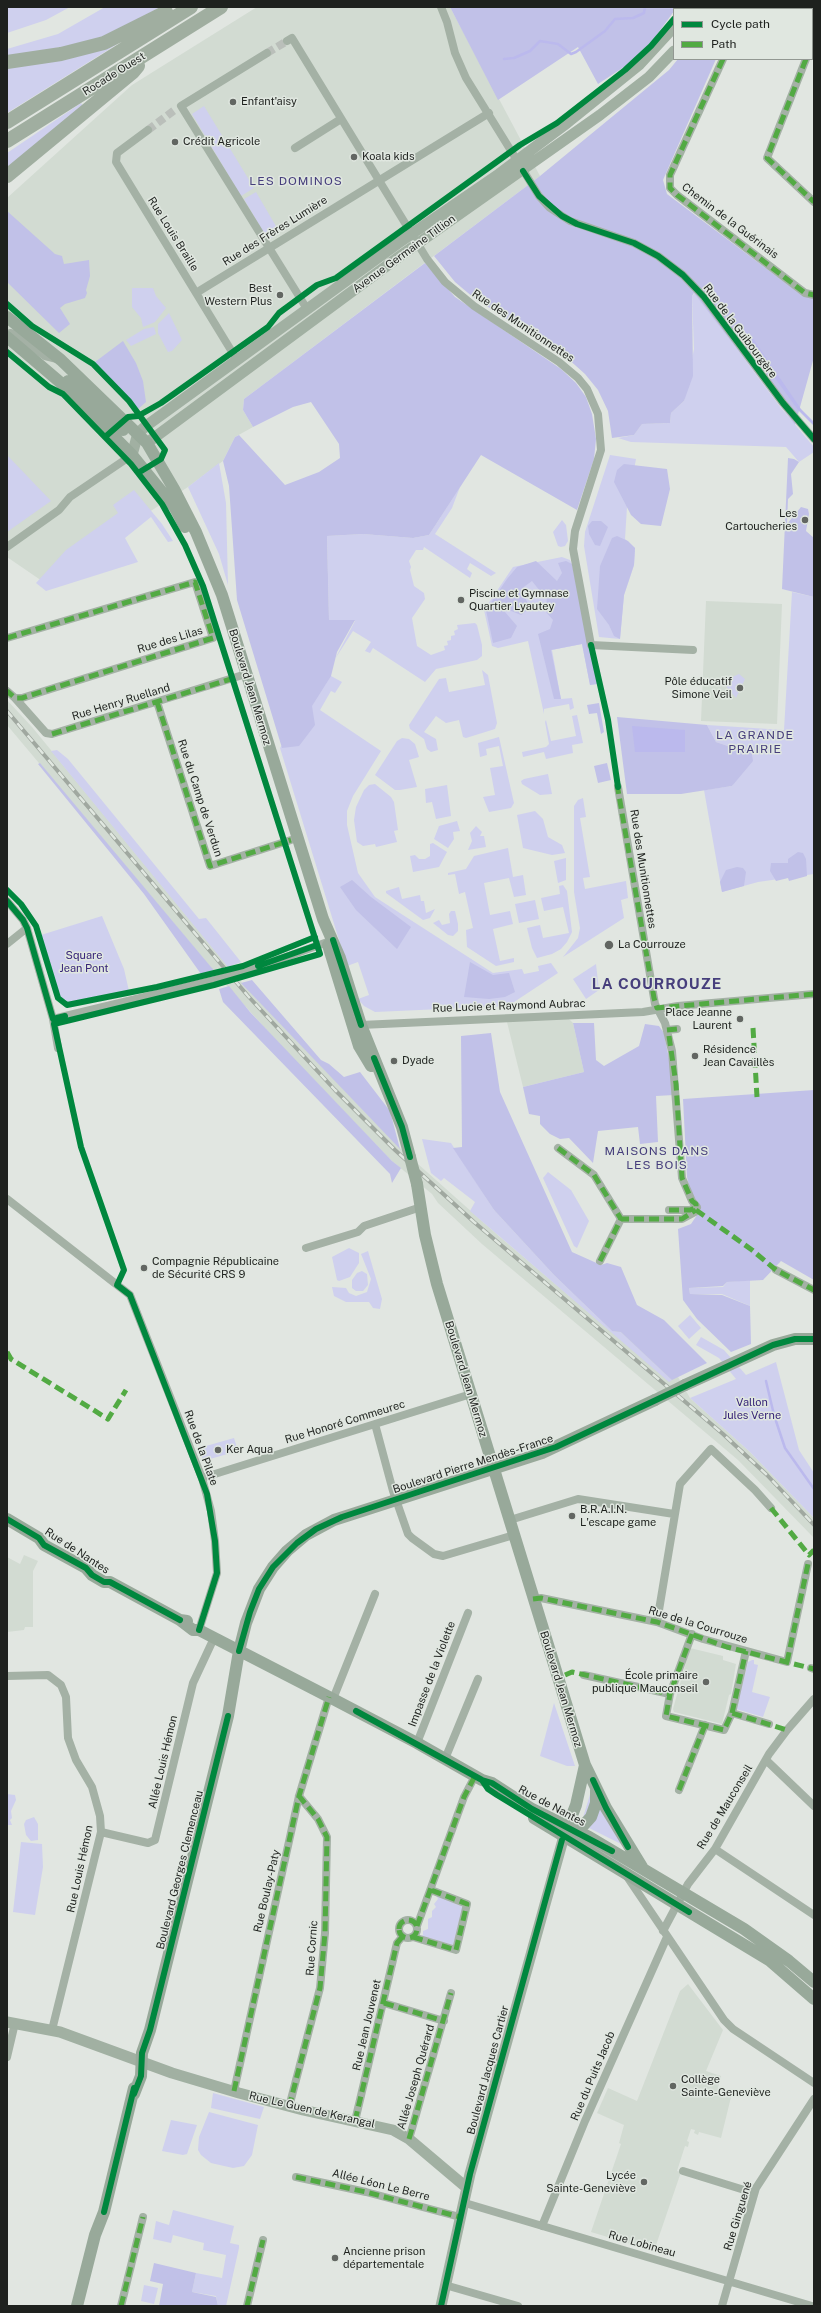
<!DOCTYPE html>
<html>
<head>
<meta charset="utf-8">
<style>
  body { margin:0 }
  #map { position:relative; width:821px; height:2313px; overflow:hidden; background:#e1e6e1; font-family:"Public Sans",sans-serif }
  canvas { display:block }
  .frame { position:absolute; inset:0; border:8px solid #1e211e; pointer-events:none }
  .legend { position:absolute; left:673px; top:8px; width:140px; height:52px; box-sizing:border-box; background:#e0e7e0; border:1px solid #929892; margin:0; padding:5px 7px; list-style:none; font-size:12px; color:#1e211e }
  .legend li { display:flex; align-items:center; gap:8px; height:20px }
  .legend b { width:20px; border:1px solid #929892 }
</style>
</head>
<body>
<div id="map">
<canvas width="821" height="2313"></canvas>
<div class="frame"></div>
<ul class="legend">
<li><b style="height:5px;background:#00873e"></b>Cycle path</li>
<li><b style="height:5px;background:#52aa43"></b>Path</li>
</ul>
</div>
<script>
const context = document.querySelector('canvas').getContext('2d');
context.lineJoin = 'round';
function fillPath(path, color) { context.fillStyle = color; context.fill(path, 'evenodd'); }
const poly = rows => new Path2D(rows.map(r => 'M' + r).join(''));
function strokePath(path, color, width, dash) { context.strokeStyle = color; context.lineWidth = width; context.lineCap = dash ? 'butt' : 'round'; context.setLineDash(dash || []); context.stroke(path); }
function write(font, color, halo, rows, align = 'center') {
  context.font = font + ' "Public Sans",sans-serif'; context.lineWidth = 3; context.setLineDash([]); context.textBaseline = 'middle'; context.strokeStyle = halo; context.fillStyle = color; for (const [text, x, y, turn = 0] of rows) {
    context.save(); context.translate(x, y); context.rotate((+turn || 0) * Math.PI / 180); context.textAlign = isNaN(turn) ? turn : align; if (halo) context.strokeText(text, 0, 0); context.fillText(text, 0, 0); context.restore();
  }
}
fillPath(poly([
  [257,7,450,7,540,176,244,399,243,410,253,427,235,437,223,461,188,487,42,581,7,557,7,198,132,85],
  [706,601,782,604,777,724,701,721],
  [7,700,32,727,243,984,400,1148,500,1237,612,1332,637,1305,690,1398,750,1452,814,1518,814,1538,738,1460,482,1244,438,1203,432,1194,392,1161,290,1056,211,968,7,725],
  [562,1012,573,1023,584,1072,523,1087,505,1014],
  [24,1555,38,1561,33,1571,33,1627,25,1627,24,1630,7,1632,7,1557,20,1564],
  [690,1648,723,1656,723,1660,736,1664,731,1694,729,1695,722,1724,674,1712,673,1709],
  [688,1984,723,2030,706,2071,721,2076,718,2088,732,2093,721,2138,699,2132,698,2135,694,2133,695,2130,691,2129,687,2141,689,2142,688,2147,685,2146,677,2171,681,2172,654,2251,591,2232,621,2144,619,2143,624,2125,597,2113,608,2088,637,2101,680,1991]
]), '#d2dbd2');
fillPath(poly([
  [10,7,70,7,46,20,7,33,7,8],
  [105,7,161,7,107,35,80,44,7,56,7,49,58,34],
  [117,44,116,45,7,113,7,66],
  [81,103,84,107,7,173,7,153],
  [204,106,254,188,241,196,192,114],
  [256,192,280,233,268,240,244,199],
  [132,288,153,288,156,296,166,308,155,322,143,327,141,318,132,307],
  [695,293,781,408,814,447,814,452,799,462,786,447,631,442,618,438,634,435,642,424,670,423,671,413,684,401,694,349,692,296],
  [169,313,182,340,172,351,168,352,158,333,158,324],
  [154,327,156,334,131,346,126,340,144,329],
  [7,455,51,501,7,532],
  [610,455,636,459,627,507,625,539,635,548,634,565,624,595,620,639,599,637,584,546,585,532],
  [219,463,226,503,228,585,219,554,188,487],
  [460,487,452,508,435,534,496,573,491,576,470,563,467,569,472,573,470,578,424,547,423,550,416,550,409,561,411,567,410,570,414,586,424,593,425,599,412,618,417,646,431,655,445,650,444,646,448,645,447,641,451,640,451,636,455,635,454,631,458,629,457,625,475,623,477,625,482,645,482,656,477,660,436,669,425,682,373,648,370,653,365,651,371,642,353,631,335,659,355,621,329,621,327,536,363,534,413,538,429,535],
  [134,490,162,524,173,541,168,542,151,517,125,538,138,562,46,591,36,583,66,550,118,513,113,505],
  [562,520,566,525,568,541,565,546,561,547,558,546,553,532],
  [562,557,570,560,572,564,597,684,590,685,582,644,552,650,561,699,572,698,574,708,570,710,569,704,553,707,544,709,544,714,528,641,498,648,492,646,484,610,513,567],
  [792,592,814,597,814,874,758,882,722,892,704,790,732,786,751,749,728,746,716,742,707,725,784,730],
  [330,667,331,676,342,682,335,693,331,691,320,710,381,751,353,796,347,811,347,825,358,873,375,897,493,973,522,969,524,974,539,971,538,966,551,963,558,973,508,1006,375,1012,364,1006,358,999,369,995,358,962,347,966,280,748,317,694],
  [482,670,488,675,497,723,495,729,466,738,463,737,459,720,446,723,436,716,424,732,436,739,438,750,431,752,427,749,424,739,410,729,409,725,439,679,446,678,449,692,485,685],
  [739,674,745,679,736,698,725,685,728,679],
  [577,715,583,743,572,745,573,753,546,759,544,752,523,757,522,752,546,747,549,744,545,722,546,720,551,741,576,736,572,716],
  [499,737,514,803,511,808,489,812,483,797,495,795,490,768,503,766,499,746,486,749,487,755,480,757,478,743],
  [402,738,409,739,415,744,419,757,409,760,417,787,400,790,395,790,375,775,397,741],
  [57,750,68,759,199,919,206,918,241,962,228,967,51,751],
  [548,774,552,794,540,795,522,784,521,781,524,779],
  [375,784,391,797,394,802,398,830,394,831,397,842,376,847,375,844,363,846,357,842,354,820,356,807,364,790,369,785],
  [447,785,451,816,436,819,432,802,426,803,425,789],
  [583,798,586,817,580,818,590,877,583,878,585,889,626,881,628,898,621,900,624,918,563,957,578,938,580,928,574,892,574,806,578,800],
  [535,811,543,819,548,837,562,845,565,853,552,855,523,848,517,815],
  [457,821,460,831,453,832,454,839,448,848,434,839,439,826],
  [476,826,482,832,480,836,484,836,486,847,468,850,472,841,470,833],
  [433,843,447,852,439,867,413,872,410,856,415,855,419,859,425,859,430,856,430,844],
  [508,848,513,877,523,875,526,895,514,897,509,878,484,883,490,915,510,911,513,924,493,929,500,961,514,958,514,962,496,966,467,947,466,930,473,928,465,892,459,894,455,874,448,875,448,873,466,869,474,856],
  [566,858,566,880,558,883,554,861],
  [563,885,567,891,572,932,567,942,561,949,552,954,537,958,532,948,527,928,540,925,543,938,569,933,563,907,544,911,541,898,560,894,559,886],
  [399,887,402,899,420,895,421,901,424,901,426,913,435,909,430,918,423,920,386,893,386,891],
  [535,900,539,919,519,923,515,904],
  [451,911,455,911,458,924,458,931,453,936,448,935,433,923,439,920,442,925,450,923,449,914],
  [102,916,124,969,129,991,72,1004,65,1003,58,994,41,935],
  [596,964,599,990,586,999,573,979],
  [422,1139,451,1143,494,1210,554,1275,612,1331,621,1332,672,1380,669,1382,470,1211,475,1202,444,1178,441,1181,431,1173],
  [548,1172,571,1190,589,1221,577,1248,574,1246,543,1178],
  [349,1248,359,1253,359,1263,350,1277,339,1281,337,1280,332,1257],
  [368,1251,382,1299,380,1309,373,1308,369,1302,346,1302,334,1296,332,1287,346,1288,349,1293,356,1296,367,1292,371,1279,361,1254],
  [362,1271,367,1274,368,1285,363,1291,356,1291,352,1288,352,1280,357,1273],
  [750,1280,750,1306,722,1294,690,1294,689,1288,723,1287,727,1282],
  [690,1315,701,1328,689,1339,678,1326],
  [701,1337,724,1350,746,1375,776,1362,799,1450,814,1473,814,1518,750,1452,690,1398,736,1379,719,1358,696,1345],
  [234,1438,238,1451,203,1461,199,1448],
  [752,1660,754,1660,754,1664,758,1665,752,1692,770,1697,763,1717,736,1709,748,1662],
  [554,1703,575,1766,567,1766,540,1756],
  [592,1788,625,1846,581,1824],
  [7,1794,15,1795,16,1800,11,1811,12,1818,10,1820,12,1825,7,1825],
  [34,1817,38,1824,38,1840,31,1841,26,1835,24,1824,26,1820],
  [21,1842,42,1844,43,1867,35,1915,13,1912],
  [436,1895,463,1907,453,1945,421,1936,423,1935,423,1931,428,1929,428,1919,432,1917,432,1911,436,1907,434,1904,438,1899],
  [213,2093,264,2107,260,2119,211,2108],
  [209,2112,258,2125,252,2155,244,2166,233,2168,211,2163,201,2155,198,2150,199,2137],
  [171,2120,197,2125,187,2154,183,2155,162,2151],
  [173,2210,234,2226,230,2243,239,2245,239,2248,226,2306,218,2306,216,2296,192,2292,196,2273,222,2278,226,2255,203,2250,204,2243,173,2235,171,2243,153,2239,156,2221,169,2225],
  [144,2285,158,2288,154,2304,141,2301]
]), '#cfd0ee');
fillPath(poly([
  [450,7,677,7,653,40,627,65,598,84,578,47,498,100],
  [678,59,716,59,663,180,667,194,803,296,814,298,814,357,795,425,694,293,692,296,693,376,684,401,671,413,670,423,642,424,634,435,612,438,608,411,598,390,585,374,566,357,474,298,455,282,434,256,540,176,669,70],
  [7,211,55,254,62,256,64,264,89,260,90,276,86,290,87,293,85,298,65,304,60,308,70,324,59,333,7,282],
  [425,263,455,297,561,369,576,383,586,397,592,414,596,439,594,459,577,510,481,455,429,535,413,538,363,534,327,536,329,620,355,620,337,652,331,676,312,706,315,725,299,746,282,748,237,600,229,486,223,461,235,437,239,435,285,485,319,472,340,458,339,444,311,402,293,407,253,427,243,410,244,399],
  [123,341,136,363,143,381,146,402,137,410,95,362],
  [788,458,794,459,799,462,791,474,793,494,788,499,787,524,801,507,808,509,809,514,806,531,814,538,814,597,782,589],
  [624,464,667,469,670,489,661,526,641,524,631,515,614,482,617,470],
  [592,521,601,521,608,527,600,546,595,545,589,534,588,526],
  [617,536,628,541,635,548,634,565,624,595,620,639,614,636,609,625,597,609,600,566,612,538],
  [536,561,557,581,562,573,558,563,566,561,572,564,597,684,590,685,582,644,551,650,561,699,554,699,538,634,550,629,553,620,546,612,547,595,540,591,532,581,521,589,530,608,521,615,504,608,505,612,517,626,511,638,493,643,486,610,507,579,517,567],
  [599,703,604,732,601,734,597,713,589,714,587,705],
  [617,717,707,725,716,742,728,746,751,749,753,761,732,786,681,794,627,794],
  [40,763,211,967,214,970,201,974,144,894,38,764],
  [607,763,611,780,598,783,594,766],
  [798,852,803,853,806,859,807,876,789,881,788,878,776,881,770,871,771,863,788,863,788,859],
  [737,867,743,868,746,872,744,886,722,892,720,882,726,870],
  [352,880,371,897,411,927,397,949,356,910,340,887],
  [470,962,493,975,509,973,515,992,505,997,489,999,464,997],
  [252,980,321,1060,329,1064,344,1077,360,1072,390,1111,400,1149,241,983],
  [229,986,250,1012,392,1161,401,1168,392,1183,390,1174,223,1002,219,989],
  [573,1023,594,1023,596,1060,604,1066,639,1046,645,1024,659,1026,664,1033,669,1059,674,1095,656,1096,658,1142,640,1144,638,1127,598,1131,593,1163,569,1138,560,1139,550,1134,540,1124,540,1116,529,1114,523,1087,584,1072],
  [491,1033,500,1092,572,1252,601,1265,607,1263,621,1267,637,1305,664,1320,707,1363,672,1380,621,1332,612,1331,554,1275,494,1210,453,1148,462,1147,461,1036],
  [814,1090,814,1280,781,1261,763,1280,727,1282,723,1286,689,1288,690,1294,722,1295,750,1306,751,1344,731,1352,697,1319,683,1300,678,1229,691,1224,699,1212,692,1200,687,1177,683,1099],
  [154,2263,196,2273,192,2292,216,2297,218,2306,159,2306,163,2284,150,2281]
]), '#c1c1e8');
fillPath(poly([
  [717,303,754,340,801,409,814,422,814,426,798,410,747,339],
  [632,726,685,730,685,752,635,752]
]), '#bbb9ed');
strokePath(poly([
  [504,59,514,58,530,51,540,41,558,44,571,54,576,52,605,31,615,19,633,18,644,13,645,7],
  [766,1381,774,1415,785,1448,814,1489]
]), '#bbb9ed', 2.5);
strokePath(poly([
  [267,53,287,41],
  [148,130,176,109]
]), '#babfba', 8, [8, 4]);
strokePath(poly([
  [441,7,447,22,455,53,466,78,539,196,550,208,570,221,634,243,658,256,683,275,704,297,783,403,814,439],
  [745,9,746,7],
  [287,41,292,38,427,259,445,282,474,306,559,362,578,378,587,389,598,414,601,450,575,531,573,549,591,645,693,650],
  [812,43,814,39],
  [267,53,181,106,307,309],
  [723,59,670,175,670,188,677,195,805,293,814,295],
  [806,59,767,158,814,202],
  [148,130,117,153,116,162,237,360],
  [295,148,341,119],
  [196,293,489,113],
  [7,335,10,333,15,334,45,356,57,359],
  [7,547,59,510,70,497,132,455],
  [7,638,195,582,213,638,22,698,15,698,7,691],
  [15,698,46,733,52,734,246,674],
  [157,702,210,866,291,840],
  [7,901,23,920,27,928,53,1019,58,1048],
  [7,944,27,928],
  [247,971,333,940],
  [53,1019,211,981],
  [361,1025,643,1012,678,1006,814,994],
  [667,1030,677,1029],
  [558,1148,594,1175,621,1219],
  [7,1199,130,1295,202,1478,211,1511,215,1541,217,1573,199,1630],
  [669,1210,690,1210,697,1207],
  [306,1248,358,1232,364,1226,421,1207],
  [600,1261,621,1219,682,1219,695,1212,697,1207,692,1201,682,1178,672,1051,665,1023,655,1004,618,787],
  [776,1270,814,1290],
  [375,1424,393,1491,408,1534,412,1538,434,1554,443,1556,514,1535],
  [202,1478,471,1394],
  [510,1520,578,1499,674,1514],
  [533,1599,541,1598,657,1622,703,1639,787,1662,808,1564],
  [657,1622,680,1484,711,1449,755,1490,771,1508],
  [692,1634,670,1694,666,1716,724,1730,732,1713,769,1724],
  [811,1668,814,1669],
  [584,1675,670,1694],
  [7,1676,48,1675,61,1685,66,1697,68,1738,76,1760,92,1787,100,1816,101,1832,52,2030],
  [333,1699,375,1594],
  [732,1713,746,1651],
  [417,1743,468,1613],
  [445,1759,478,1679],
  [766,1760,814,1806],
  [679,1790,705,1725],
  [101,1832,148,1843,155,1840,193,1683,214,1638],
  [715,1849,814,1915],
  [626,1875,724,2020,733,2029,814,2083],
  '399 1929a9 9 0 1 1 18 0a9 9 0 1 1-18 0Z',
  [417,1926,464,1797,475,1776],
  [663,1931,688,1884,715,1849,769,1754,787,1730,814,1699],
  [413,1937,456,1950,467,1904,431,1890],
  [384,2003,444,2021],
  [7,2057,15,2023],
  [234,2091,299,1796,329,1697],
  [289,2107,320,1988,325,1933,327,1837,318,1819,299,1796],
  [355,2121,397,1943,403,1936],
  [409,2139,451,1993],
  [683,2171,754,2193],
  [296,2177,366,2192,460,2217],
  [465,2203,812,2306],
  [542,2226,585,2121,667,1937],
  [445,2285,518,2306],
  [121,2306,143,2217],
  [247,2306,263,2240],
  [722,2306,756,2188,814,2099]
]), '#a4b1a5', 8);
strokePath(poly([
  [688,9,689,7],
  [708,9,709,7],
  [147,443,400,256,600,115,649,77,674,51],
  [132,455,138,433,146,426,397,244,499,174,567,123,639,65,674,27],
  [7,2022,60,2032,172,2073,239,2093,303,2110,393,2130,409,2139,467,2188],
  [441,2306,470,2174,564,1836]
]), '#a1b0a2', 11);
strokePath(poly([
  [7,317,61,360,147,443,174,489,196,532,222,595,323,919,340,958,361,1025,402,1127,410,1157],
  [7,337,61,383,132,455,175,508,185,527],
  [68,381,78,387,123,430],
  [328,945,359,1046,371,1066],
  [417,1184,425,1235,437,1284,585,1765,576,1805,564,1836],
  [685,1385,773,1345,795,1339,814,1339],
  [7,1519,39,1538,44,1545,86,1568,92,1575,104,1582,110,1582,180,1620,187,1621],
  [180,1620,193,1630,199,1630,333,1699,417,1743,482,1780,492,1783,532,1809,589,1837,744,1929,789,1961,814,1982],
  [585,1765,606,1808,642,1867],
  [534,1818,769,1960,814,1999],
  [570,1834,581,1828,591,1817,596,1803,596,1790],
  [134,2094,141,2076,142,2053,150,2030,228,1716,239,1651,246,1623,259,1589,273,1567,287,1551,306,1535,334,1520,542,1453,655,1400],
  [77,2306,95,2235,104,2212,134,2088]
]), '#98a99a', 12);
strokePath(poly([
  [7,62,61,54,104,43,166,12],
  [7,122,191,7],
  [7,141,221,7],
  [7,176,133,72,138,66]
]), '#a0aea0', 14);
const rail = poly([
  [7,711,248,996,335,1090,395,1150,474,1222,723,1434,767,1475,814,1525]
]);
strokePath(rail, '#a0a8a0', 4);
strokePath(rail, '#e0e7e0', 2.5, [8]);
strokePath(poly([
  [211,981,247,971]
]), '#a4b1a5', 8);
strokePath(poly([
  [410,1157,417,1184],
  [655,1400,685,1385]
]), '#98a99a', 12);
strokePath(poly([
  [745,9,746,7],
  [812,43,814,39],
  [723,59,670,175,670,188,677,195,805,293,814,295],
  [806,59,767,158,814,202],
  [7,638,195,582,213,638,22,698,15,698,7,691],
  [157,702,210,866,291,840],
  [52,734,231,679],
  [617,784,654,998,657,1008,814,994],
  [753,1028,757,1097],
  [667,1030,677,1029],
  [669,1036,676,1084,682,1178,692,1201,696,1204,696,1210],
  [558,1148,594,1175,621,1219],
  [669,1210,690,1210,697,1207],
  [696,1210,752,1250,776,1270,814,1290],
  [600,1261,621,1219,682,1219,696,1210],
  [7,1352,11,1359,108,1419,126,1390],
  [771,1508,809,1555,814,1550],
  [533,1599,541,1598,657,1622,727,1647,814,1669],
  [692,1634,670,1694,666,1716,724,1730,732,1713,787,1730],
  [787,1662,808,1564],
  [565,1675,572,1672,670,1694],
  [732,1713,746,1651],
  [679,1790,705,1725],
  '399 1929a9 9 0 1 1 18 0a9 9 0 1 1-18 0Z',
  [417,1926,464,1797,475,1776],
  [413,1937,456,1950,467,1904,431,1890],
  [384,2003,444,2021],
  [234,2091,299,1796,329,1697],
  [289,2107,320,1988,325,1933,327,1837,318,1819,299,1796],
  [355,2121,397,1943,403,1936],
  [409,2139,451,1993],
  [296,2177,366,2192,460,2217],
  [121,2306,143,2217],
  [247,2306,263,2240]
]), '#52aa43', 5, [10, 5]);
strokePath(poly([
  [523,171,539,196,562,216,577,224,634,243,658,256,683,275,704,297,783,403,814,439],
  [7,304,32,326,93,364,129,401,165,450,161,459,138,473],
  [7,352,49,387,63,394,131,464,162,504,185,545,203,586,320,954,214,985,54,1024,81,1147,124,1270,117,1285,130,1295,207,1494,215,1541,217,1573,199,1630],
  [105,437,128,417,138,416,161,403,268,327,279,313,317,285,336,278,520,145,557,123,625,70,651,46,674,19],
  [591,645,608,720,618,787],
  [7,890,21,904,36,926,58,998,67,1005,157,987,243,966,315,937],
  [7,901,23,920,27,928,53,1019,65,1016],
  [333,940,361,1025],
  [258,966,317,945],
  [374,1058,402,1127,410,1157],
  [7,1519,39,1538,44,1545,86,1568,92,1575,104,1582,110,1582,180,1620],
  [239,1651,250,1612,259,1589,273,1567,297,1543,316,1529,342,1517,556,1447,773,1345,795,1339,814,1339],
  [356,1711,482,1780,492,1783,532,1809,612,1851],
  [482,1780,488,1789,497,1795,689,1912],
  [593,1780,606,1808,628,1847],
  [134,2094,141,2076,142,2053,150,2030,228,1716],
  [104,2212,134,2088],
  [441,2306,470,2174,562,1840]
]), '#00873e', 6);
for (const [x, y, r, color] of [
  [233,102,4,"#626662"],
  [175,142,4,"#626662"],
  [354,157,4,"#626662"],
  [280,295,4,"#626662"],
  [805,520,4,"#626662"],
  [461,600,4,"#626662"],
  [740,688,4,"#626662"],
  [609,945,5,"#626662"],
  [740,1019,4,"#626662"],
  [695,1056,4,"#626662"],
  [394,1061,4,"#626662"],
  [144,1268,4,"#626662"],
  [218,1450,4,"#626662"],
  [572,1516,4,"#626662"],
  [706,1682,4,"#626662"],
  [673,2086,4,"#626662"],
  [644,2182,4,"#626662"],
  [335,2258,4,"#626662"]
]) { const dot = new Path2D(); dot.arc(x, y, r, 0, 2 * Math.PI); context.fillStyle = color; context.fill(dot); strokePath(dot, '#e0e7e0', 1.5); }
write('11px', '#1e211e', '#e0e7e0', [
  ["Rocade Ouest",114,74,-32],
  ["Chemin de la Guérinais",730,221,37],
  ["Rue des Frères Lumière",275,231,-32],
  ["Rue Louis Braille",173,234,58],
  ["Avenue Germaine Tillion",404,254,-36],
  ["Rue des Munitionnettes",523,326,34],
  ["Rue de la Guibourgère",740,331,53],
  ["Rue des Lilas",170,640,-17],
  ["Boulevard Jean Mermoz",250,687,73],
  ["Rue Henry Ruelland",121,702,-17],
  ["Rue du Camp de Verdun",200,798,72],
  ["Rue des Munitionnettes",643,869,81],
  ["Rue Lucie et Raymond Aubrac",509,1006,-2],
  ["Boulevard Jean Mermoz",466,1379,73],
  ["Rue Honoré Commeurec",345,1422,-17],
  ["Rue de la Pilate",201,1448,70],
  ["Boulevard Pierre Mendès-France",473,1464,-18],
  ["Rue de Nantes",77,1551,33],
  ["Rue de la Courrouze",698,1625,17],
  ["Impasse de la Violette",432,1674,-69],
  ["Boulevard Jean Mermoz",561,1689,73],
  ["Allée Louis Hémon",163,1762,-77],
  ["Rue de Nantes",552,1806,28],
  ["Rue de Mauconseil",725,1807,-59],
  ["Rue Louis Hémon",80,1869,-78],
  ["Boulevard Georges Clemenceau",180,1870,-76],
  ["Rue Boulay-Paty",267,1891,-77],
  ["Rue Cornic",312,1948,-86],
  ["Rue Jean Jouvenet",367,2025,-77],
  ["Boulevard Jacques Cartier",488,2070,-75],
  ["Rue du Puits Jacob",593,2076,-67],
  ["Allée Joseph Quérard",416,2077,-74],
  ["Rue Le Guen de Kerangal",312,2110,13],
  ["Allée Léon Le Berre",381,2185,14],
  ["Rue Ginguené",738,2216,-73],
  ["Rue Lobineau",642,2244,16]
]);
write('11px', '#1e211e', '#e0e7e0', [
  ["Enfant'aisy",241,102],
  ["Crédit Agricole",183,142],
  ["Koala kids",362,157],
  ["Best",272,289,"right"],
  ["Western Plus",272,302,"right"],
  ["Les",797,514,"right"],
  ["Cartoucheries",797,527,"right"],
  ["Piscine et Gymnase",469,594],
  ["Quartier Lyautey",469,607],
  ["Pôle éducatif",732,682,"right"],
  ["Simone Veil",732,695,"right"],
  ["La Courrouze",618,945],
  ["Place Jeanne",732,1013,"right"],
  ["Laurent",732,1026,"right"],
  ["Résidence",703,1050],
  ["Jean Cavaillès",703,1063],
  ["Dyade",402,1061],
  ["Compagnie Républicaine",152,1262],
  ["de Sécurité CRS 9",152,1275],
  ["Ker Aqua",226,1450],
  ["B.R.A.I.N.",580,1510],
  ["L'escape game",580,1523],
  ["École primaire",698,1676,"right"],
  ["publique Mauconseil",698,1689,"right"],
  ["Collège",681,2080],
  ["Sainte-Geneviève",681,2093],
  ["Lycée",636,2176,"right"],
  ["Sainte-Geneviève",636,2189,"right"],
  ["Ancienne prison",343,2252],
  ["départementale",343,2265]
], 'left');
write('11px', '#362378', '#e0e7e0', [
  ["Square",84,956],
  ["Jean Pont",84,969],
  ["Vallon",752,1403],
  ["Jules Verne",752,1416]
]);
context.letterSpacing = '1px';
write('12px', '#463e7c', '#e0e7e0', [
  ["LES DOMINOS",296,181],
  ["LA GRANDE",755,735],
  ["PRAIRIE",755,749],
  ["MAISONS DANS",657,1151],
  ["LES BOIS",657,1165]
]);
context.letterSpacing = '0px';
context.letterSpacing = '1px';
write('bold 15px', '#463e7c', '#e0e7e0', [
  ["LA COURROUZE",657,984]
]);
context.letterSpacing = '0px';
</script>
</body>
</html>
